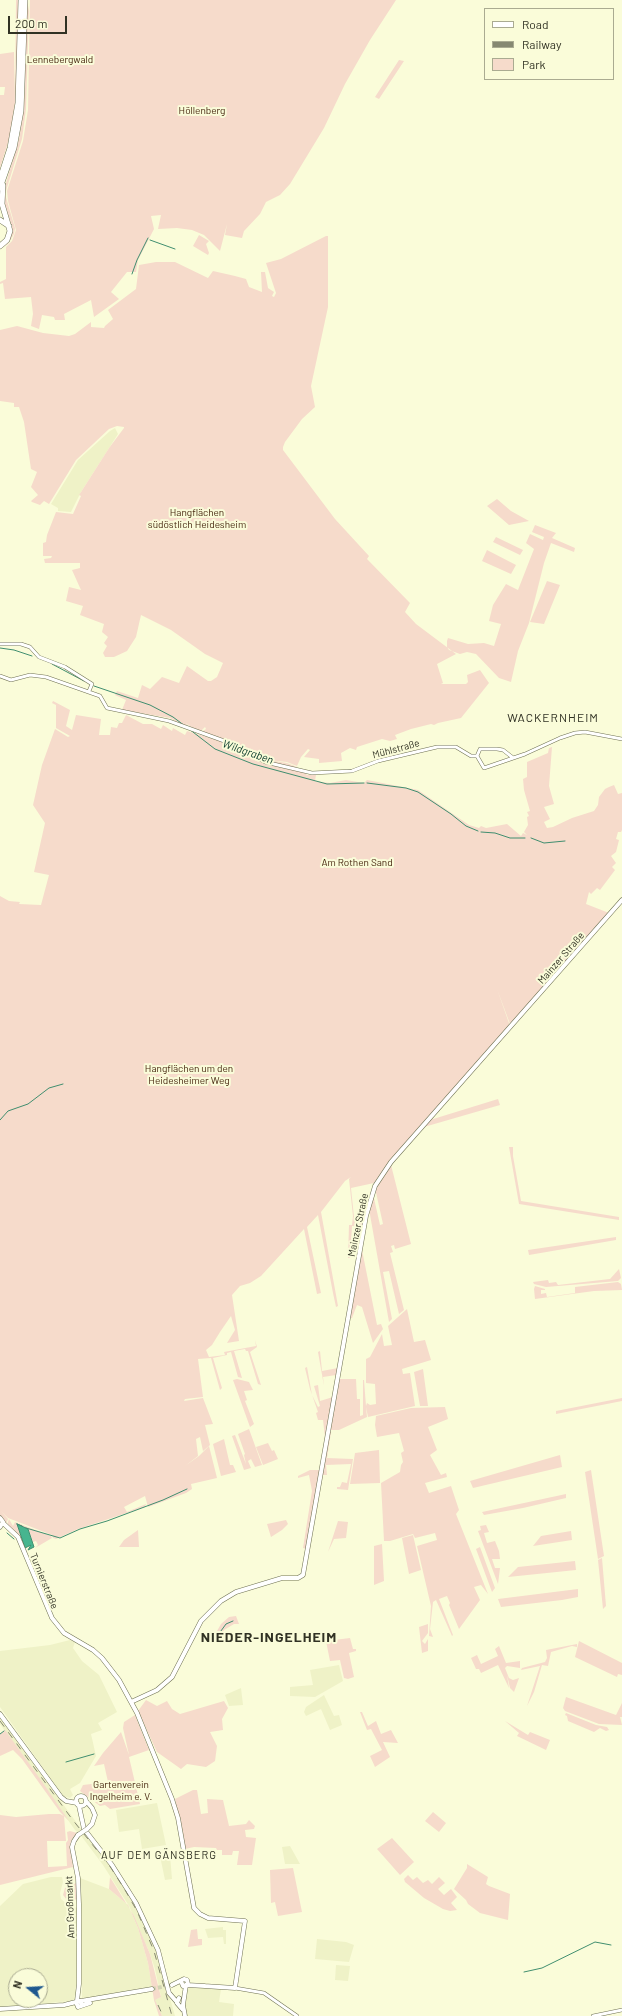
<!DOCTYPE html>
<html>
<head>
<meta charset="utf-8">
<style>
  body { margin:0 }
  #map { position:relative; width:622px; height:2016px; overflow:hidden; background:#fafcd9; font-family:Barlow,sans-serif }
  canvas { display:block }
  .legend { position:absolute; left:484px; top:8px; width:130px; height:72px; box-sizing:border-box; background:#fafcd9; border:1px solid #aaab91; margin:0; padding:5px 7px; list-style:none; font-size:12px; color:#313224 }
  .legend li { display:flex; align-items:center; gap:8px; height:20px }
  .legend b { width:20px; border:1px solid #aaab91 }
  .north { position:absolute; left:8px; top:1968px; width:40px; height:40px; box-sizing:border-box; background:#fafcd9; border:1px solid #aaab91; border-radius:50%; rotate:288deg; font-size:11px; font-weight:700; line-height:16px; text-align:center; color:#313224 }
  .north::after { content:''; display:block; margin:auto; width:14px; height:18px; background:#1f588f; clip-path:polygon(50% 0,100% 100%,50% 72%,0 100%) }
  .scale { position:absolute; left:8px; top:16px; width:59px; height:18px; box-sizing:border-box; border:2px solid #313224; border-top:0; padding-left:5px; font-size:12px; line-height:14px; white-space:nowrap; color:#313224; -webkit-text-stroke:3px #fafcd9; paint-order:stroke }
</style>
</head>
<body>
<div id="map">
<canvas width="622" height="2016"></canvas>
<ul class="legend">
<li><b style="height:5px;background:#fff"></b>Road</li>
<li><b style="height:5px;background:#868871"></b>Railway</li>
<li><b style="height:11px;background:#f6dbcb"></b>Park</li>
</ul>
<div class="north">N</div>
<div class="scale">200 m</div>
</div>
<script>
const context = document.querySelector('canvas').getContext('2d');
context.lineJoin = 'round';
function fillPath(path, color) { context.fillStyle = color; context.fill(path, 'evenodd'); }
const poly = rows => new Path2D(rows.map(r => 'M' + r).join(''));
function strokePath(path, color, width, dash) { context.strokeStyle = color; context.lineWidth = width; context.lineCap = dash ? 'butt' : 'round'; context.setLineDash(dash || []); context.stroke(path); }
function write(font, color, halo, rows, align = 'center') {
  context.font = font + ' Barlow,sans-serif'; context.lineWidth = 4; context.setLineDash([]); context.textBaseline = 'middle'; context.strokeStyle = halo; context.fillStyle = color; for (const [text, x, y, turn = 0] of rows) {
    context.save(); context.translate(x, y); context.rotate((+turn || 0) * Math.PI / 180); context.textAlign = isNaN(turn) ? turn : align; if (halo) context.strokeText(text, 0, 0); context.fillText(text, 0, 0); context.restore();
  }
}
fillPath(poly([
  [115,428,118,434,81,492,71,512,58,511,58,508,51,504,78,460,110,431],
  [70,1640,75,1642,73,1648,82,1661,99,1675,117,1712,98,1723,102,1730,91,1734,96,1756,80,1783,70,1789,73,1795,70,1798,63,1796,0,1707,0,1651,50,1645],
  [339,1665,343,1681,315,1697,290,1696,290,1687,313,1685,310,1670],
  [241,1688,243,1705,229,1706,225,1695],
  [324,1695,334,1716,339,1715,342,1725,330,1730,321,1709,306,1716,304,1712,306,1707],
  [0,1718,79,1826,110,1865,134,1902,156,1950,175,2016,162,2016,154,2000,161,1997,155,1969,150,1954,129,1906,103,1865,79,1833,75,1830,0,1724],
  [157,1803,166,1845,142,1849,139,1829,119,1832,116,1810],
  [290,1846,300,1864,285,1864,282,1847],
  [170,1855,172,1879,165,1880,160,1856],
  [51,1877,62,1877,63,1882,60,1893,61,1899,68,1905,77,1908,76,1998,71,2001,0,2007,0,1906,23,1884],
  [16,1976,40,1976,40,2000,16,2000],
  [80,1878,109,1889,128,1905,138,1928,148,1963,152,1987,82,1999,82,1917],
  [223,1927,223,1930,226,1930,226,1944,224,1944,223,1937,208,1938,205,1929],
  [317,1939,346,1942,354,1945,349,1962,315,1959],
  [336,1965,350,1966,348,1981,335,1980],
  [190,1987,221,1989,219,2002,234,2004,233,2016,187,2016,185,2005,187,1989]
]), '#eff2c7');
fillPath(poly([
  [16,0,19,0,16,96,10,136,0,168,0,95,4,95,5,87,0,87,0,54,14,52,15,100],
  [27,0,29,11,26,109,22,139,5,194,15,228,14,234,8,244,0,249,0,247,9,240,12,234,10,221,3,203,4,190,19,139,24,105],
  [30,0,396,0,370,40,345,84,324,128,290,184,280,195,266,202,260,214,244,231,242,238,225,235,227,224,220,251,204,235,192,230,177,228,158,229,161,215,151,216,154,229,138,260,136,272,127,272,111,292,119,299,94,317,91,300,64,314,65,320,55,320,54,317,42,315,39,329,31,326,33,314,31,297,5,299,3,283,0,284,0,282,6,279,6,247,12,241,16,230,8,201,7,191,23,141,28,110],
  [399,60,404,61,379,99,375,97],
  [199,235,209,241,206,244,209,253,208,255,193,246],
  [326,236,328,236,328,307,311,386,315,407,302,419,285,442,283,447,283,450,335,519,369,556,367,559,410,603,405,612,416,624,456,654,437,664,443,683,441,684,466,684,468,682,467,675,480,670,489,683,461,718,438,723,434,725,431,724,411,729,395,735,397,739,390,741,382,739,357,747,356,750,350,748,341,753,342,761,319,763,319,759,304,757,310,750,308,749,301,757,297,766,287,762,268,760,287,763,297,767,295,769,262,760,229,741,205,734,203,731,206,729,205,727,201,731,191,727,186,723,189,727,183,725,170,718,122,710,126,700,115,695,117,691,138,698,142,685,150,689,162,677,179,683,187,666,208,681,211,681,217,677,223,663,205,654,171,630,141,615,136,637,127,651,114,657,105,657,103,653,107,646,104,643,108,637,102,632,104,624,80,615,83,606,66,601,69,587,81,590,72,570,80,568,80,563,45,563,44,559,51,558,52,556,43,556,43,543,46,542,47,535,56,512,73,514,81,496,79,495,81,492,109,448,124,428,124,427,117,426,109,429,76,460,49,504,44,501,40,505,32,502,31,501,38,495,31,487,37,472,31,469,24,422,19,407,14,407,14,403,0,401,0,330,17,326,43,333,69,336,75,334,91,322,91,327,104,328,105,326,113,319,108,310,136,289,139,265,156,262,175,262,208,278,213,271,235,276,246,279,249,287,262,292,261,272,265,272,268,288,274,292,272,296,274,297,276,293,266,263,281,259],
  [497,499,511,511,529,521,509,525,487,506],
  [535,525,556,533,552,538,575,548,574,552,551,543,544,563,529,623,518,651,511,682,499,678,476,654,467,652,460,654,449,650,447,647,447,641,448,638,468,644,484,643,494,646,501,624,489,621,493,605,506,584,518,590,534,549,526,543,530,534,543,540,544,537,532,532],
  [496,537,523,550,520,555,493,542],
  [487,550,516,565,511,574,482,561],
  [547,581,560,585,544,624,530,622],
  [53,701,70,710,66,726,72,730,76,715,101,719,99,735,110,735,111,727,117,728,119,723,122,723,126,715,143,724,152,724,161,729,163,725,172,731,173,728,185,735,187,731,224,742,255,759,304,772,307,775,316,775,315,781,330,783,346,780,364,783,367,780,418,790,469,825,479,828,481,826,486,828,507,824,521,836,523,833,527,835,524,832,528,825,527,817,529,816,527,812,530,811,524,790,523,779,527,777,527,762,548,753,549,748,552,747,549,786,554,804,544,807,550,819,544,822,547,828,553,827,572,818,594,811,598,805,599,797,605,789,609,787,614,785,618,794,622,793,622,830,621,832,618,832,616,839,619,840,616,852,611,856,616,863,612,867,615,870,600,890,597,888,591,894,589,892,586,904,609,913,510,1024,497,989,510,1026,383,1171,374,1183,351,1188,354,1217,364,1220,363,1227,352,1226,350,1258,348,1258,349,1225,352,1225,353,1216,349,1179,351,1177,345,1181,321,1212,338,1306,336,1307,333,1293,318,1215,307,1227,321,1293,317,1294,304,1229,261,1276,250,1283,240,1286,232,1295,239,1341,227,1343,235,1330,231,1316,220,1332,220,1327,220,1332,212,1345,206,1350,209,1357,225,1355,224,1352,256,1346,255,1340,257,1347,250,1352,261,1385,258,1384,248,1351,246,1351,245,1349,234,1351,242,1378,238,1377,231,1352,227,1353,227,1355,213,1358,222,1388,220,1390,211,1358,198,1359,203,1397,185,1399,184,1401,203,1398,213,1424,205,1425,210,1445,203,1451,200,1437,196,1439,198,1456,185,1466,199,1456,209,1446,217,1478,191,1484,192,1489,186,1493,148,1507,145,1496,124,1507,127,1512,146,1504,145,1507,78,1529,56,1539,53,1538,52,1535,8,1518,1,1511,8,1519,6,1524,0,1516,0,896,9,901,20,902,19,904,41,905,49,875,34,872,45,823,33,805,42,765,55,729,68,737,70,736,56,728,56,705,52,703],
  [498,1099,500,1105,424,1127,430,1120],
  [509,1147,513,1147,513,1156,521,1201,619,1217,619,1220,519,1204],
  [391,1165,411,1244,395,1249,394,1245,391,1246,393,1252,390,1253,404,1310,399,1314,389,1271,383,1272,392,1319,389,1322,369,1209,373,1194,380,1225,383,1224,375,1188],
  [616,1237,616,1240,529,1255,528,1250],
  [362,1250,377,1325,381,1324,383,1329,373,1343,362,1307,357,1305,352,1318,350,1318],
  [619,1269,621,1278,618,1281,546,1287,534,1284,533,1282,548,1280,549,1283,556,1282,558,1285,610,1279],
  [618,1282,621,1284,622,1290,594,1291,535,1299,534,1289,535,1286,545,1289,545,1290,541,1290,541,1294,546,1293,547,1297,575,1293,575,1287],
  [407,1309,414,1342,425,1340,431,1360,402,1369,403,1374,410,1373,415,1406,368,1417,366,1407,367,1417,339,1430,330,1430,339,1379,356,1379,357,1399,360,1399,360,1416,363,1415,363,1380,364,1380,366,1406,367,1403,370,1405,376,1404,375,1384,366,1383,366,1359,370,1357,382,1334,384,1346,392,1345,388,1326],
  [320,1351,322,1371,338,1368,325,1437,323,1420,318,1420,316,1413,318,1412,310,1389,305,1368,307,1367,312,1395,318,1407,320,1406,314,1386,318,1385,320,1401,333,1397,336,1375,323,1377,324,1386,318,1352],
  [423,1369,428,1406,420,1406,414,1372],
  [237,1379,249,1382,253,1390,244,1391,247,1400,245,1401,254,1424,250,1427,233,1380],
  [622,1398,622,1401,556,1414,556,1411],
  [445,1407,448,1419,428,1427,437,1450,430,1455,441,1475,446,1473,447,1477,425,1483,429,1493,451,1486,459,1510,456,1514,488,1594,481,1585,474,1587,480,1600,459,1629,449,1605,450,1603,447,1596,439,1599,453,1635,452,1636,436,1600,433,1602,430,1629,433,1637,429,1636,431,1606,417,1546,437,1540,435,1533,415,1538,413,1534,390,1541,384,1541,381,1483,400,1472,401,1465,403,1462,401,1453,404,1451,399,1433,377,1437,375,1425,376,1416,411,1408],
  [249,1429,262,1465,255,1467,251,1459,248,1461,251,1468,244,1470,232,1436,235,1435,246,1464,244,1455,245,1454,238,1434],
  [330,1432,331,1432,327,1458,353,1459,348,1490,337,1489,337,1487,340,1487,342,1482,347,1483,351,1464,326,1465,327,1475,322,1475],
  [224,1439,230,1465,233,1465,236,1472,221,1476,213,1444],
  [268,1443,272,1451,274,1450,278,1459,263,1465,256,1447],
  [379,1450,380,1483,350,1484,355,1453],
  [560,1455,562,1467,473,1488,470,1481],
  [310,1470,320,1470,320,1473,318,1473,320,1474,306,1549,303,1548,312,1491,309,1475,298,1478,298,1476],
  [591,1470,604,1556,598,1559,585,1472],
  [566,1494,566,1498,523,1508,484,1515,482,1512],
  [9,1519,13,1526,15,1522,51,1536,52,1538,35,1548,38,1545,36,1541,33,1542,28,1529,17,1525,27,1552,16,1533,7,1525],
  [286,1520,288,1524,282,1530,271,1537,267,1524],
  [338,1521,348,1522,346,1538,334,1539,328,1552],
  [486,1525,489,1532,484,1533,487,1543,495,1541,499,1551,500,1559,492,1559,495,1568,500,1568,498,1584,478,1531,481,1530,480,1526],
  [138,1530,139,1547,119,1547,124,1540],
  [571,1531,572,1540,533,1546,541,1536],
  [413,1535,421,1570,409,1574,402,1538],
  [382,1544,384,1581,374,1585,374,1546],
  [480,1547,495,1588,492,1592,476,1549],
  [602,1558,606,1606,603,1609,598,1560],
  [575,1561,576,1570,508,1577,518,1567],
  [578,1589,578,1597,562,1600,501,1607,498,1599],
  [236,1616,239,1624,234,1624,224,1630,220,1638,213,1638,221,1624,229,1617],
  [428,1624,428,1633,422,1641,425,1644,428,1639,428,1651,422,1653,419,1627],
  [350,1638,353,1649,356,1649,356,1651,349,1653,354,1677,348,1679,344,1678,340,1660,330,1661,326,1641],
  [579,1641,622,1663,622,1675,618,1674,617,1677,575,1657],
  [577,1644,577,1647,572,1646,551,1652,548,1666,542,1665,534,1692,527,1706,540,1666,521,1670,522,1668,545,1662,547,1658,546,1650],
  [499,1646,506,1663,520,1661,520,1668,507,1666,505,1668,509,1678,513,1680,519,1678,514,1692,510,1688,507,1675,509,1688,498,1665,481,1673,479,1669,476,1669,471,1658,477,1655,481,1664,498,1656,495,1649],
  [566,1697,616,1715,622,1703,622,1717,620,1717,622,1725,599,1724,565,1711,563,1708],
  [146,1700,157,1706,167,1701,172,1709,180,1714,224,1701,228,1708,222,1719,223,1730,210,1732,217,1746,215,1761,206,1767,187,1764,181,1769,157,1752,138,1711],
  [360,1712,362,1712,368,1726,376,1721,381,1734,391,1730,398,1743,383,1742,390,1757,375,1767,370,1756,382,1750,371,1729,367,1730],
  [566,1713,596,1725,607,1727,609,1730,606,1731,600,1728,594,1732,568,1721,567,1716,565,1715],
  [135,1715,149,1750,129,1757,140,1804,110,1809,105,1805,100,1806,80,1791,83,1785,108,1782,104,1764,94,1766,103,1753,121,1732,129,1755,123,1728,124,1722],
  [505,1721,528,1735,530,1732,550,1740,546,1750,517,1736,519,1733],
  [5,1730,43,1783,69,1821,60,1812,22,1759,13,1750,0,1756,0,1734],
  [193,1790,197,1790,201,1814,208,1813,207,1799,223,1800,229,1826,246,1824,249,1820,255,1826,254,1829,245,1830,246,1837,256,1838,252,1865,237,1865,239,1851,233,1851,232,1855,222,1855,222,1850,217,1850,216,1848,194,1847,185,1849,175,1799],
  [433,1812,446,1823,439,1832,425,1821],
  [49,1814,60,1814,64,1816,66,1841,47,1841,48,1867,67,1866,66,1843,68,1840,67,1832,70,1831,77,1833,72,1839,70,1845,73,1867,0,1885,0,1815,16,1817],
  [392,1838,414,1862,400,1875,377,1849],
  [467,1864,488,1877,486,1884,489,1886,510,1894,508,1920,480,1913,468,1904,466,1900,454,1889,467,1868],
  [293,1868,302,1912,278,1916,275,1902,271,1903,270,1870],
  [408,1875,413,1880,417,1877,423,1883,428,1880,432,1884,439,1877,445,1883,438,1889,444,1895,451,1889,457,1897,451,1903,457,1910,450,1911,443,1909,424,1898,405,1882,404,1879],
  [110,1877,134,1916,150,1954,161,1997,155,2000,162,2016,159,2016,154,2000,148,1963,138,1928,128,1905,109,1889],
  [76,1883,77,1899,72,1901,67,1900,63,1895,65,1888],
  [197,1929,198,1939,202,1939,202,1945,188,1947,191,1930]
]), '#f6dbcb');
const water = poly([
  [17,1524,28,1529,34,1547,28,1550,31,1545,25,1548,17,1524]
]);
fillPath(water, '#47b58f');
strokePath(water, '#408e6f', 1);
strokePath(poly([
  [150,240,175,249],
  [132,274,137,260,148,238],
  [0,648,14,650,32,656],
  [52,664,84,681],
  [94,686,150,705,173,717,185,726],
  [189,729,215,749,253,764,327,784,364,783],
  [367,783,406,788,418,792,451,814,466,826,478,831],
  [481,832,495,833,510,838,525,838],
  [531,838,544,843,565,841],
  [0,1120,8,1111,28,1104,49,1088,63,1084],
  [17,1524,22,1526],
  [26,1528,60,1538,80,1529,107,1521,163,1500,187,1489],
  [7,1533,14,1539],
  [218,1635,226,1624,233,1621],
  [0,1734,4,1731],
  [66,1762,94,1754],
  [524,1972,542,1968,595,1942,611,1945]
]), '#408e6f', 1);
strokePath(poly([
  [152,1989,170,1985]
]), '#d2d4b5', 4, [4, 2]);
const minor = poly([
  [0,644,21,644,30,647,39,657,65,667,92,684,89,691],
  [0,676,11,680,30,675,46,677,100,696,107,708,169,721,227,742,265,762,312,773,352,771,378,761,437,747,456,747,471,756,477,756],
  [477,756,484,768,525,754,560,738,575,733,585,732,622,739],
  [477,756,480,749,497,749,503,750,512,757],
  [235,1988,264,1993,297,2016],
  [593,2016,622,2010]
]);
const major = poly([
  [0,1518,3,1522,0,1527],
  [3,1523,18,1537,52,1618,64,1633,93,1650,102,1658,119,1680,137,1713,172,1799,178,1818,194,1908,200,1914,208,1918,245,1921,235,1988,204,1986],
  [131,1702,157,1690,172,1677,201,1621,221,1601,236,1592,282,1578,298,1578,303,1575,366,1216,375,1186,391,1162,622,900],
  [0,1714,61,1797,66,1801,77,1803],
  '76 1801a5 5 0 1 1 10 0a5 5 0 1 1-10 0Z',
  [86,1801,92,1808,95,1815,92,1824,87,1829],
  [79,1806,84,1829,112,1865,136,1903,158,1950,169,1993,176,2001],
  [172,1985,184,1979,187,1980,188,1984,183,1986,181,1981],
  [187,1985,205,1986],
  [179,1998,177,2003,183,2010],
  [77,2001,79,1984,79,1904,78,1878,72,1847,74,1841,78,1835],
  [81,2001,152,1989],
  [82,2005,80,2001,76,2002,78,2007,90,2003],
  [0,2009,64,2005,76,2002],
  [185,2016,183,2005,186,1985]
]);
const highway = poly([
  [0,179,10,148,18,103,21,0],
  [0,188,14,148,21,111,25,0],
  [0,220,9,226],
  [0,246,7,240,10,231,2,204,3,185]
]);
strokePath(minor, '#6f7152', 4);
strokePath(major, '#6f7152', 5);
strokePath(highway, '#6f7152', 6);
strokePath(minor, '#fff', 3);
strokePath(major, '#fff', 4);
strokePath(highway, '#fff', 5);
strokePath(poly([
  [0,1721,72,1819,111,1868,125,1890,137,1911,154,1951,172,2016],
  [158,2005,163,2016]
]), '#868871', 1, [7, 7]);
const majorBridge = poly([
  [78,1835,87,1829]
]);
strokePath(majorBridge, '#6f7152', 5, []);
strokePath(majorBridge, '#fff', 4);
write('10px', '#472710', '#fafcd9', [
  ["Lennebergwald",60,60],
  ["Höllenberg",202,111],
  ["Hangflächen",197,513],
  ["südöstlich Heidesheim",197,525],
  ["Am Rothen Sand",357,863],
  ["Hangflächen um den",189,1069],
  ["Heidesheimer Weg",189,1081],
  ["Gartenverein",121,1785],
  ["Ingelheim e. V.",121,1797]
]);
write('10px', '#313224', '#fafcd9', [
  ["Mühlstraße",396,749,-15],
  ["Mainzer Straße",561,958,-49],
  ["Mainzer Straße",358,1225,-78],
  ["Turnierstraße",44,1581,68],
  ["Am Großmarkt",70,1907,-92]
]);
write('italic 11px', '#093a2b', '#fafcd9', [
  ["Wildgraben",248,752,19]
]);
context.letterSpacing = '1px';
write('11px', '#313224', '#fafcd9', [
  ["AUF DEM GÄNSBERG",159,1855]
]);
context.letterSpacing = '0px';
context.letterSpacing = '1px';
write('12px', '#313224', '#fafcd9', [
  ["WACKERNHEIM",553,718]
]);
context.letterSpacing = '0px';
context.letterSpacing = '1px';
write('bold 14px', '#313224', '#fafcd9', [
  ["NIEDER-INGELHEIM",269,1637]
]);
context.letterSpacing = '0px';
</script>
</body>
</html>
